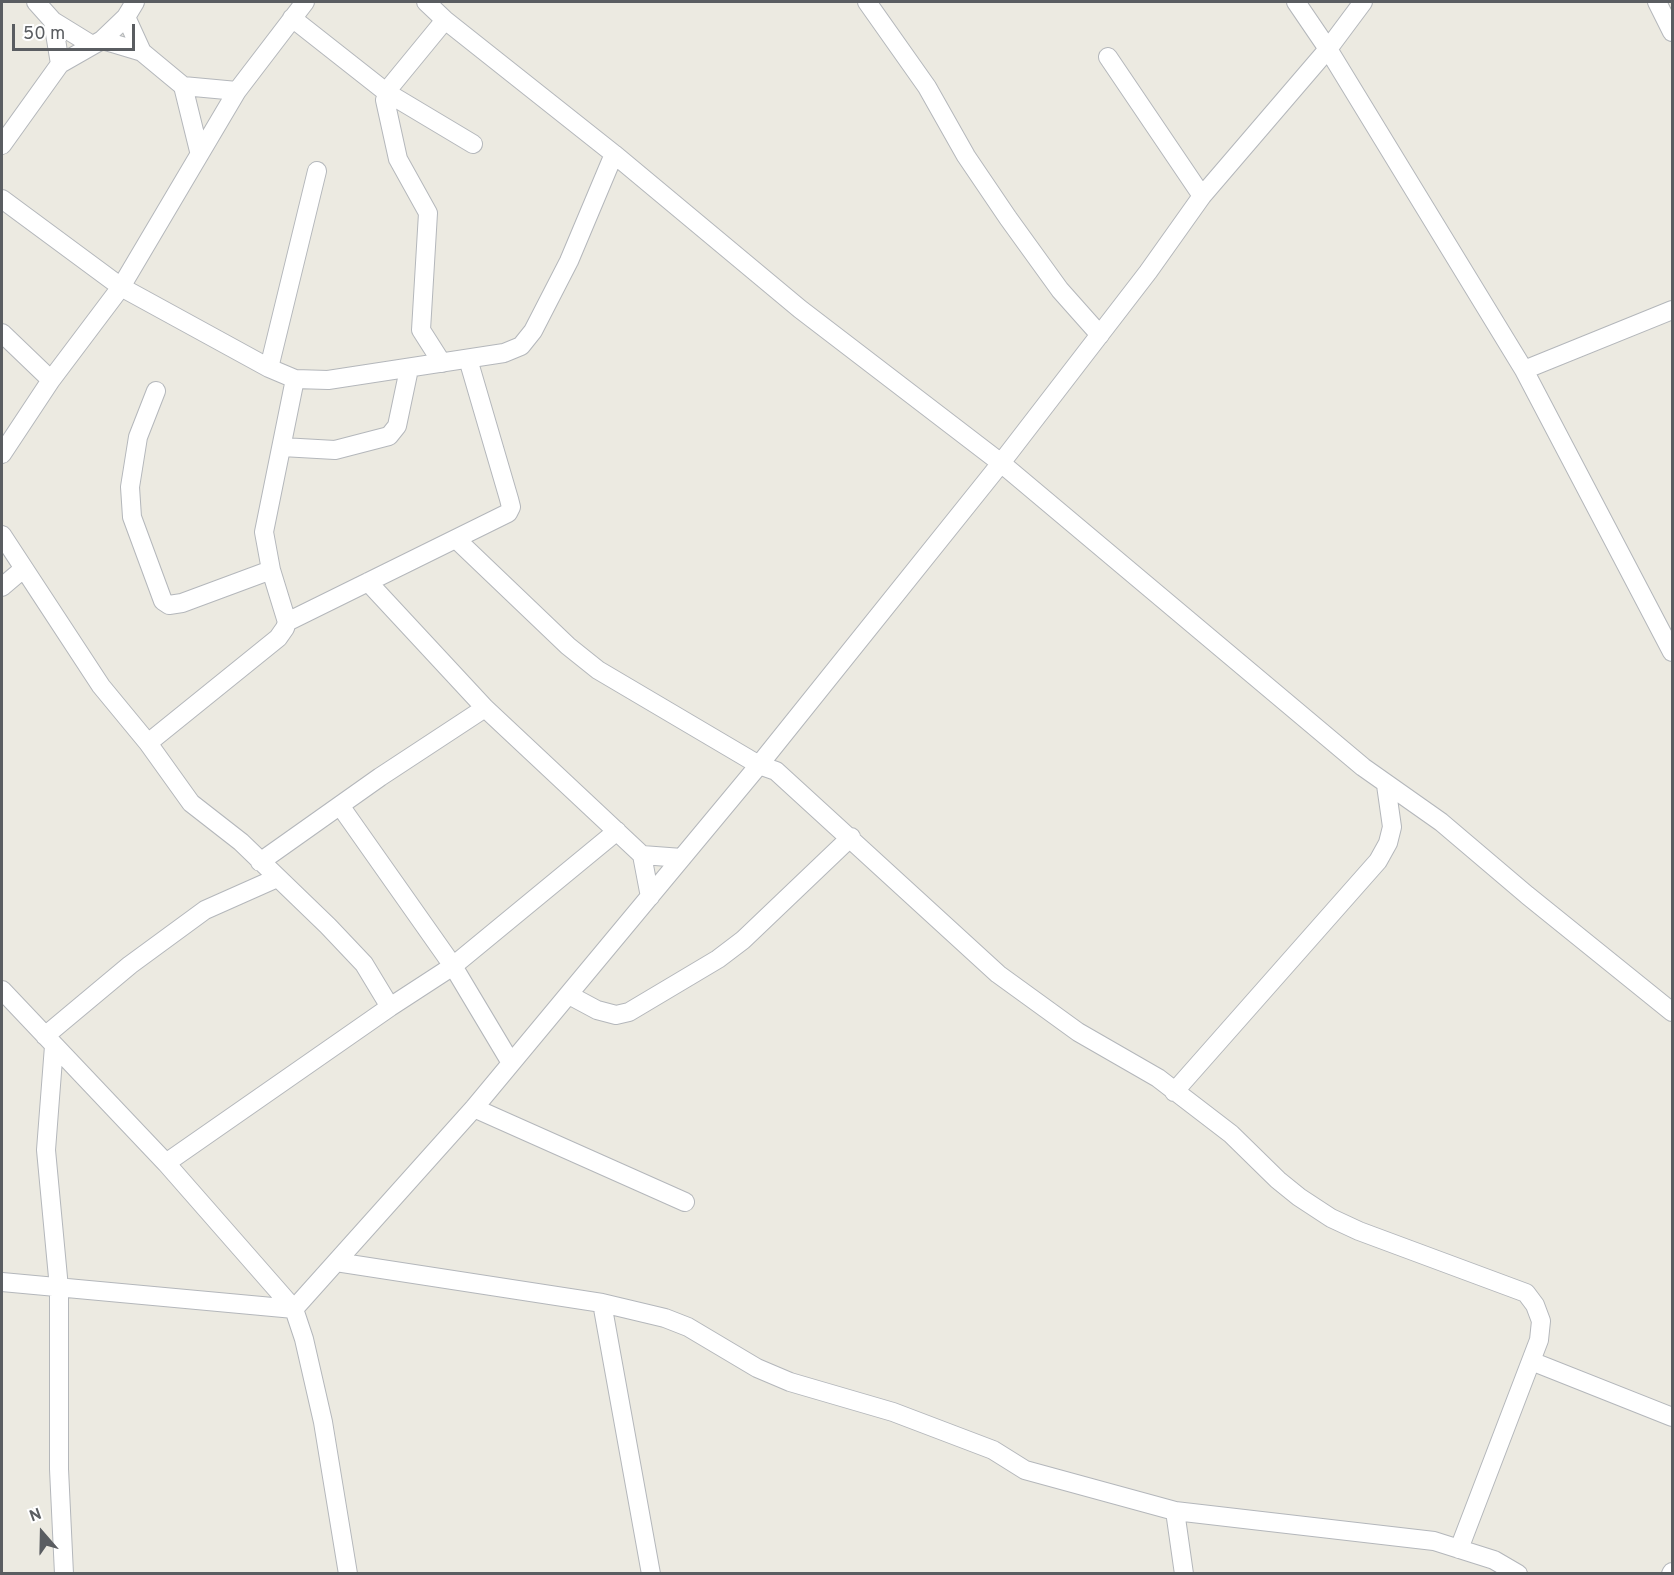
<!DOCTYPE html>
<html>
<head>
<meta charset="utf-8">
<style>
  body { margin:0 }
  #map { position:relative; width:1674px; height:1575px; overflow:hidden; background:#eceae1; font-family:Overpass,sans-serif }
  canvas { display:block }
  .frame { position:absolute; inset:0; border:3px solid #5a5d61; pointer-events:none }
  .north { position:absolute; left:12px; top:1503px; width:60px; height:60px; -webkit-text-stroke:4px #fff; paint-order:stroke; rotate:340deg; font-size:16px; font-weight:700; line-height:24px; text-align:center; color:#5a5d61 }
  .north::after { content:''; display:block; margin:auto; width:21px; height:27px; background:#5a5d61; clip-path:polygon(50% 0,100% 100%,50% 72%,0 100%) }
  .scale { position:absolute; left:12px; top:24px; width:123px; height:27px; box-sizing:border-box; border:3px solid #5a5d61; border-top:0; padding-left:8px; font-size:18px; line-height:21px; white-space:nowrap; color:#5a5d61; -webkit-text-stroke:4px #fff; paint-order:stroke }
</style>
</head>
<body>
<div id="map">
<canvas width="1674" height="1575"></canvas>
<div class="frame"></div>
<div class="north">N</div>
<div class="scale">50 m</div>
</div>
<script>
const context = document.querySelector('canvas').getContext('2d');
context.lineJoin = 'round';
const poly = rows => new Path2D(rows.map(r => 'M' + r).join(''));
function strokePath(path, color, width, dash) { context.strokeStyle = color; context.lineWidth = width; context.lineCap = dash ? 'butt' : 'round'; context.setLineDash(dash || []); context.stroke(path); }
const street = poly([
  [36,2,53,21,92,45],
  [426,2,445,20,614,154,800,309,1001,463,1363,767,1441,822,1527,895,1672,1012],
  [867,2,927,87,966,156,1008,218,1060,290,1100,335],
  [1296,2,1328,49,1524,370,1672,652],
  [1657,2,1672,32],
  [126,17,142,52],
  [292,18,386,92,473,144],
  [53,21,60,64],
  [102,40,142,52,183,86,237,91],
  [1108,57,1202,196],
  [183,86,199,151],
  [2,145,60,64,102,40,126,17,135,2],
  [2,199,121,287,269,368,295,379,328,380,504,353,521,346,533,331,569,261,614,154],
  [2,333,51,380],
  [442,363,421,330,428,213,398,159,385,100,390,87,445,20],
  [269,368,317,171],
  [1524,370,1672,310],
  [156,391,138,437,130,487,132,517,163,601,169,605,182,603,271,570],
  [282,447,335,450,389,436,397,426,409,369],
  [2,454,51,380,121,287,237,91,305,2],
  [2,535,101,686,148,743,191,803,241,842,328,926,364,964,390,1007],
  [456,539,568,646,598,670,759,765,776,771,998,974,1078,1032,1158,1078,1231,1134,1278,1180,1299,1197,1331,1218,1359,1231,1526,1293,1535,1305,1541,1321,1539,1340,1459,1549],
  [368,582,485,708,642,855,650,897],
  [2,587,22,570],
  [287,622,508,513,511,507,509,499,468,359],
  [148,743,278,638,285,628,287,622,271,570,264,532,295,379],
  [341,807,453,966,511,1063],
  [642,855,682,858],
  [260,862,380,777,485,708],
  [2,990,166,1163,294,1309,304,1339,323,1422,348,1574],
  [569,995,597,1010,616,1015,629,1012,718,959,743,940,851,837],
  [45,1036,130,965,205,910,277,878],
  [54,1046,46,1150,59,1288,59,1469,64,1574],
  [1174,1092,1378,861,1388,843,1392,827,1386,785],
  [474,1108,685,1202],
  [166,1163,390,1007,453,966,617,831],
  [336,1262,602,1303,665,1318,688,1327,757,1368,790,1382,893,1412,993,1450,1025,1470,1175,1511,1434,1541,1494,1560,1518,1574],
  [2,1282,294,1309,474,1108,759,765,1001,463,1148,272,1202,196,1328,49,1363,2],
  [602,1303,651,1574],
  [1531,1361,1672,1417],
  [1175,1511,1184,1574],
  [1671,1574,1672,1572]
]);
strokePath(street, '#b4b7bb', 20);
strokePath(street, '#fff', 18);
</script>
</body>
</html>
